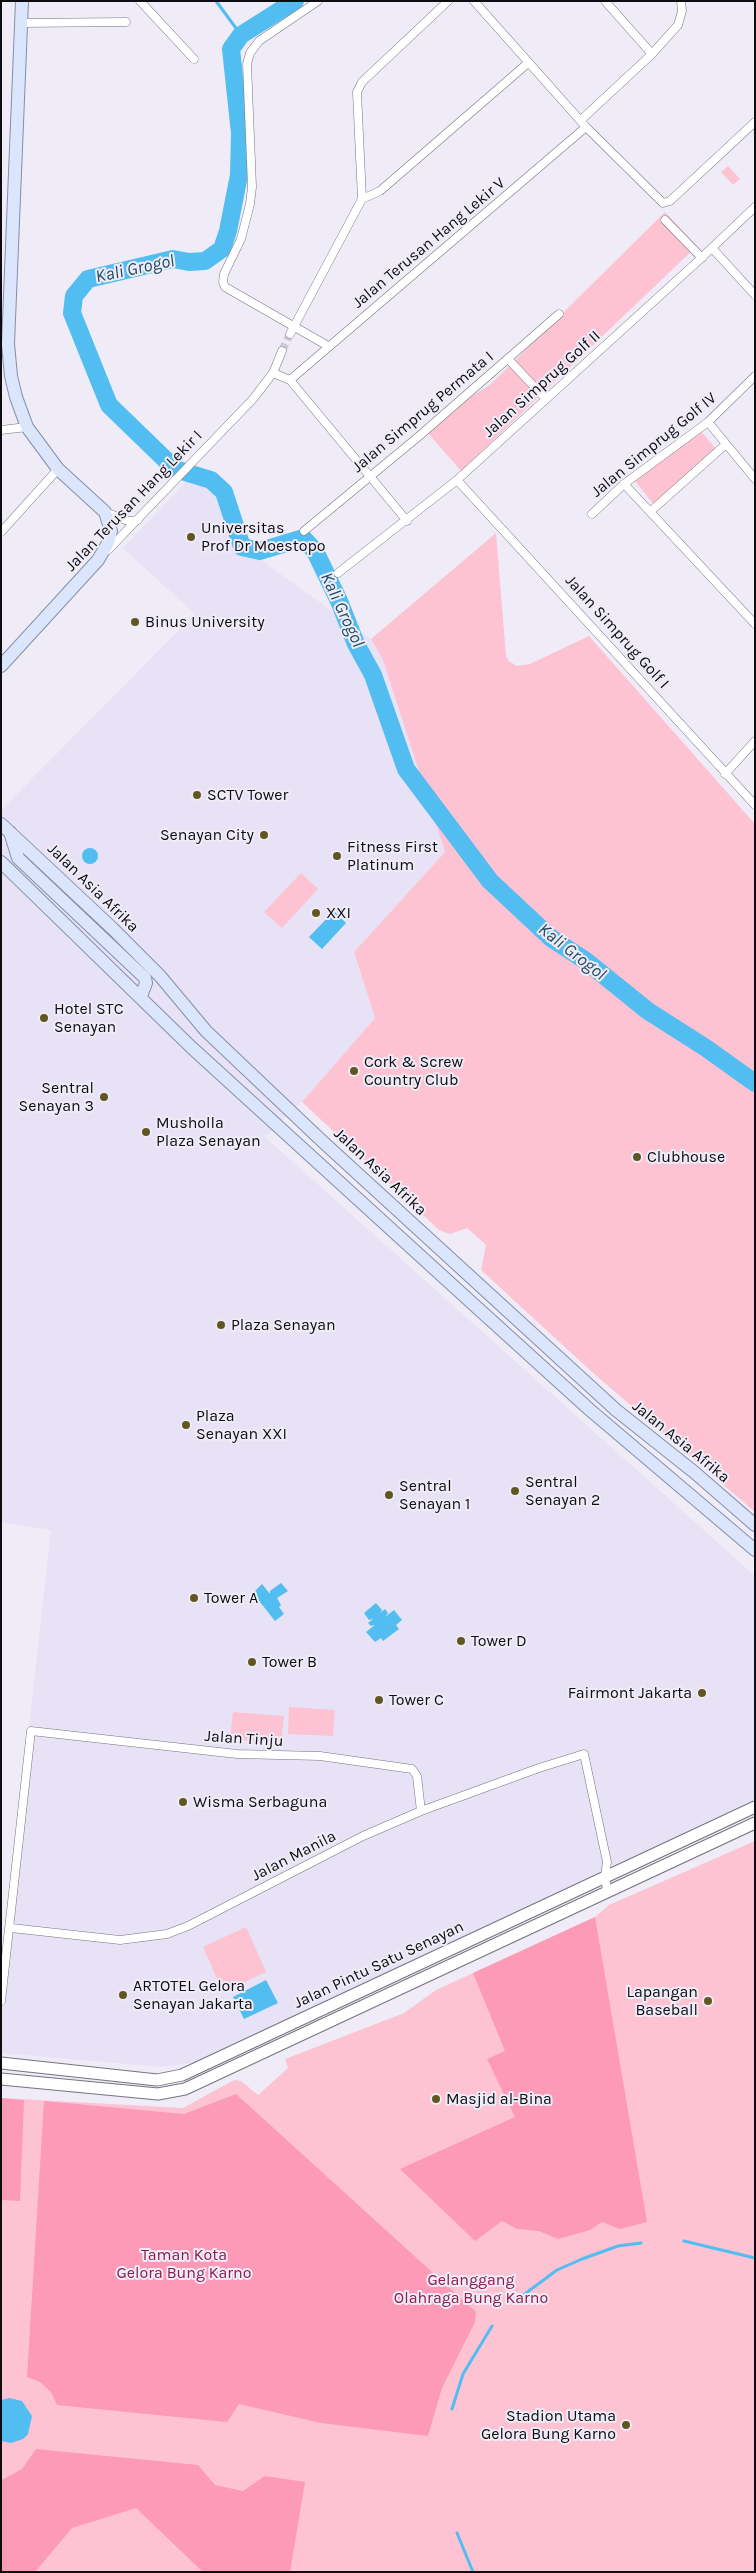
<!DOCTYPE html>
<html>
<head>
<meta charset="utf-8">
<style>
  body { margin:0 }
  #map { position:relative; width:756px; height:2573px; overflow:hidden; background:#efecf8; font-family:Karla,sans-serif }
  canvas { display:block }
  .frame { position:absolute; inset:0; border:2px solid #0d0c10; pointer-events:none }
</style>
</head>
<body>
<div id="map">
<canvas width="756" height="2573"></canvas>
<div class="frame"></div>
</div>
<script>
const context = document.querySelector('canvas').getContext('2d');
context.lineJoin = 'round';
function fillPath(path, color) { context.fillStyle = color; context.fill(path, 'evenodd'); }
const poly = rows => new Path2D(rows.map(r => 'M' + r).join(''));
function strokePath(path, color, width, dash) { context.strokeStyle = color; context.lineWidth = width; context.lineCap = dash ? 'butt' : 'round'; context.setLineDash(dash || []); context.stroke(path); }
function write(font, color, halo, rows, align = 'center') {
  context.font = font + ' Karla,sans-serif'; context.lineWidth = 4; context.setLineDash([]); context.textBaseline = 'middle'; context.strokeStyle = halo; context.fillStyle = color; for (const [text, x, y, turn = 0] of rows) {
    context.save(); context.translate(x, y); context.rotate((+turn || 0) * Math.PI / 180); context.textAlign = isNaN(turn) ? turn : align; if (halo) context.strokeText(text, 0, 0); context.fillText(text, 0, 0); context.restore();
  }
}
fillPath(poly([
  [199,468,224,480,239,511,254,555,371,639,383,660,445,852,354,952,375,1018,302,1102,265,1137,755,1576,755,1802,199,2062,161,2067,1,2053,1,1977,51,1530,1,1522,1,810,195,614,123,548]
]), '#e7e2f6');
fillPath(poly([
  [728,166,740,179,733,185,721,172],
  [665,212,697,246,461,471,428,433,464,401,491,384],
  [699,429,717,450,654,505,635,481],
  [496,533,506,656,509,661,517,666,530,664,589,636,755,824,755,1512,592,1372,481,1270,486,1245,467,1228,450,1234,439,1230,302,1102,375,1018,354,952,445,852,383,660,371,639],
  [301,873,318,889,282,928,264,912],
  [289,1707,335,1710,333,1736,288,1734],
  [233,1712,284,1716,281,1744,230,1739],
  [755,1841,755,2572,1,2572,1,2098,183,2108,234,2080,241,2081,258,2095,288,2068,285,2059,404,2013,436,1990,595,1917,609,1905],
  [246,1927,266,1972,223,1992,203,1947]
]), '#fdc3d3');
fillPath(poly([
  [595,1917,647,2222,620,2229,602,2222,590,2230,558,2239,539,2231,517,2229,502,2221,475,2241,400,2169,515,2117,487,2059,505,2051,473,1973],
  [236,2094,476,2312,475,2322,442,2388,428,2436,321,2423,239,2404,227,2422,57,2405,51,2392,40,2382,27,2377,44,2101,184,2114],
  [1,2098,24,2100,20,2201,2,2200,1,2205],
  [36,2449,198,2465,215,2485,243,2491,265,2476,305,2482,290,2572,203,2572,136,2508,72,2528,35,2572,1,2572,2,2480,22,2469]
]), '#fc9ab7');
fillPath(poly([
  '82 856a8 8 0 1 1 16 0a8 8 0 1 1-16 0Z',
  [334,911,346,923,322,949,309,937],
  [281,1583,288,1591,277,1598,281,1605,279,1607,284,1614,275,1621,253,1593,262,1584,270,1594,270,1591],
  [376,1603,382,1610,380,1613,385,1609,388,1613,385,1617,394,1610,402,1620,396,1625,399,1629,383,1641,381,1638,375,1642,366,1632,375,1625,371,1626,368,1623,373,1619,369,1620,364,1613],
  [266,1980,278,2003,244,2019,233,1997],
  [9,2398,22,2401,32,2416,28,2434,23,2439,11,2443,1,2441,1,2400]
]), '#51bdf0');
strokePath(poly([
  [216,1,241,35],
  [684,2241,755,2258],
  [522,2296,557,2270,582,2259,618,2246,641,2243],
  [452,2409,463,2374,492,2326],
  [457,2533,473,2572]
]), '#51bdf0', 3);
strokePath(poly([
  [295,1,241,35,231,49,240,133,239,175,228,231,222,249,205,261,189,262,173,259,88,279,74,296,72,313,109,405,175,469,211,480,224,492,242,547,260,551,303,538,315,551,339,601,356,644,373,675,406,769,490,881,551,938,586,961,648,1011,706,1048,755,1083]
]), '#51bdf0', 18);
strokePath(poly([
  [282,351,290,334]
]), '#cdcad5', 8, [8, 4]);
const minor = poly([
  [140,1,194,59],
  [318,1,259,41,250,53,247,64,252,187,250,204,241,239,224,274,223,282,225,287,328,346],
  [474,1,586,127,663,203,670,201,755,122],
  [605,1,652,54],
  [22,23,126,22],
  [581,120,652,54,678,25,682,11,681,1],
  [362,199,357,92,362,82,448,1],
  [362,199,380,191,528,63],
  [665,220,702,258],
  [712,248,755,295],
  [290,334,362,199],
  [508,359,546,399],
  [273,373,290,380,407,521],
  [290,380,586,127],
  [708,422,755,479],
  [1,430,27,427],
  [457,480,755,805],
  [624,484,755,624],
  [651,511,725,445],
  [105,512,128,521,138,520],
  [592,514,624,484,708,422,755,376],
  [304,531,418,437,559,314],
  [1,532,58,469],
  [108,550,253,399,273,373,282,351],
  [338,573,457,480,697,262,755,207],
  [725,774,755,741],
  [11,1928,120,1940,167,1934,188,1926,363,1836,421,1811,539,1768,584,1754,607,1862,605,1876,607,1891],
  [1,2001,31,1731,237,1754,320,1756,412,1769,417,1776,421,1811]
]);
const secondary = poly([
  [1,2063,157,2080,182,2075,755,1807],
  [1,2079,158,2094,185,2089,755,1823]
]);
const primary = poly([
  [1,666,98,560,108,543,111,531,105,512,58,469,27,427,16,397,11,376,8,344,22,1],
  [1,824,112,928,160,976,206,1031,322,1141,616,1410,694,1472,755,1525],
  [10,832,18,858,145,978,146,983,141,996],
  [1,862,191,1047,472,1303,590,1410,755,1550]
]);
strokePath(minor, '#76737e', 9);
strokePath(secondary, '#76737e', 13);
strokePath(primary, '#838fa9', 14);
strokePath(minor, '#fff', 8);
strokePath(secondary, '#fff', 11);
strokePath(primary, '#dbe6fd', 12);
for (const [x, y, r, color] of [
  [191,537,5,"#615622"],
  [135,622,5,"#615622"],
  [197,795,5,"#615622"],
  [264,835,5,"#615622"],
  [337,856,5,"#615622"],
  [316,913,5,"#615622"],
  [44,1018,5,"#615622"],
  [354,1071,5,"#615622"],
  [104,1097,5,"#615622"],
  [146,1132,5,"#615622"],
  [637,1157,5,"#615622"],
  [221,1325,5,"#615622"],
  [186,1425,5,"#615622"],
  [515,1491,5,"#615622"],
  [389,1495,5,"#615622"],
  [194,1598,5,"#615622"],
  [461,1641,5,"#615622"],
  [252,1662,5,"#615622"],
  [702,1693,5,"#615622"],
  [379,1700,5,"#615622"],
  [183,1802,5,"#615622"],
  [123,1995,5,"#615622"],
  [708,2001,5,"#615622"],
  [436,2099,5,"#615622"],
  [626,2425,5,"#615622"]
]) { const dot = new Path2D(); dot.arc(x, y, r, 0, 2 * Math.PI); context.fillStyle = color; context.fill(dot); strokePath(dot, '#efecf8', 2); }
write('16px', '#0d0c10', '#efecf8', [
  ["Jalan Terusan Hang Lekir V",429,243,-40],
  ["Jalan Simprug Golf II",542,384,-42],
  ["Jalan Simprug Permata I",423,412,-40],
  ["Jalan Simprug Golf IV",654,445,-39],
  ["Jalan Terusan Hang Lekir I",134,501,-46],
  ["Jalan Simprug Golf I",617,632,48],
  ["Jalan Asia Afrika",93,888,44],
  ["Jalan Asia Afrika",380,1172,43],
  ["Jalan Asia Afrika",681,1442,39],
  ["Jalan Tinju",244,1739,4],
  ["Jalan Manila",294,1856,-27],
  ["Jalan Pintu Satu Senayan",379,1965,-25]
]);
write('16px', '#0d0c10', '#efecf8', [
  ["Universitas",201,528],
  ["Prof Dr Moestopo",201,546],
  ["Binus University",145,622],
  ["SCTV Tower",207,795],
  ["Senayan City",254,835,"right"],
  ["Fitness First",347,847],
  ["Platinum",347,865],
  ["XXI",326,913],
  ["Hotel STC",54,1009],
  ["Senayan",54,1027],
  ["Cork & Screw",364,1062],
  ["Country Club",364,1080],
  ["Sentral",94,1088,"right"],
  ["Senayan 3",94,1106,"right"],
  ["Musholla",156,1123],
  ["Plaza Senayan",156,1141],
  ["Clubhouse",647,1157],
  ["Plaza Senayan",231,1325],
  ["Plaza",196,1416],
  ["Senayan XXI",196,1434],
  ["Sentral",525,1482],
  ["Senayan 2",525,1500],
  ["Sentral",399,1486],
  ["Senayan 1",399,1504],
  ["Tower A",204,1598],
  ["Tower D",471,1641],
  ["Tower B",262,1662],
  ["Fairmont Jakarta",692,1693,"right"],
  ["Tower C",389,1700],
  ["Wisma Serbaguna",193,1802],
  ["ARTOTEL Gelora",133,1986],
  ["Senayan Jakarta",133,2004],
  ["Lapangan",698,1992,"right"],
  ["Baseball",698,2010,"right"],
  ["Masjid al-Bina",446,2099],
  ["Stadion Utama",616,2416,"right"],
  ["Gelora Bung Karno",616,2434,"right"]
], 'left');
write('16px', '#8c1b4b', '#efecf8', [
  ["Taman Kota",184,2255],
  ["Gelora Bung Karno",184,2273],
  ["Gelanggang",471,2280],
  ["Olahraga Bung Karno",471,2298]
]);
write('italic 18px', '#214d63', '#efecf8', [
  ["Kali Grogol",135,269,-12],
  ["Kali Grogol",342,610,65],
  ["Kali Grogol",572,952,38]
]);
</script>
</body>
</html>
